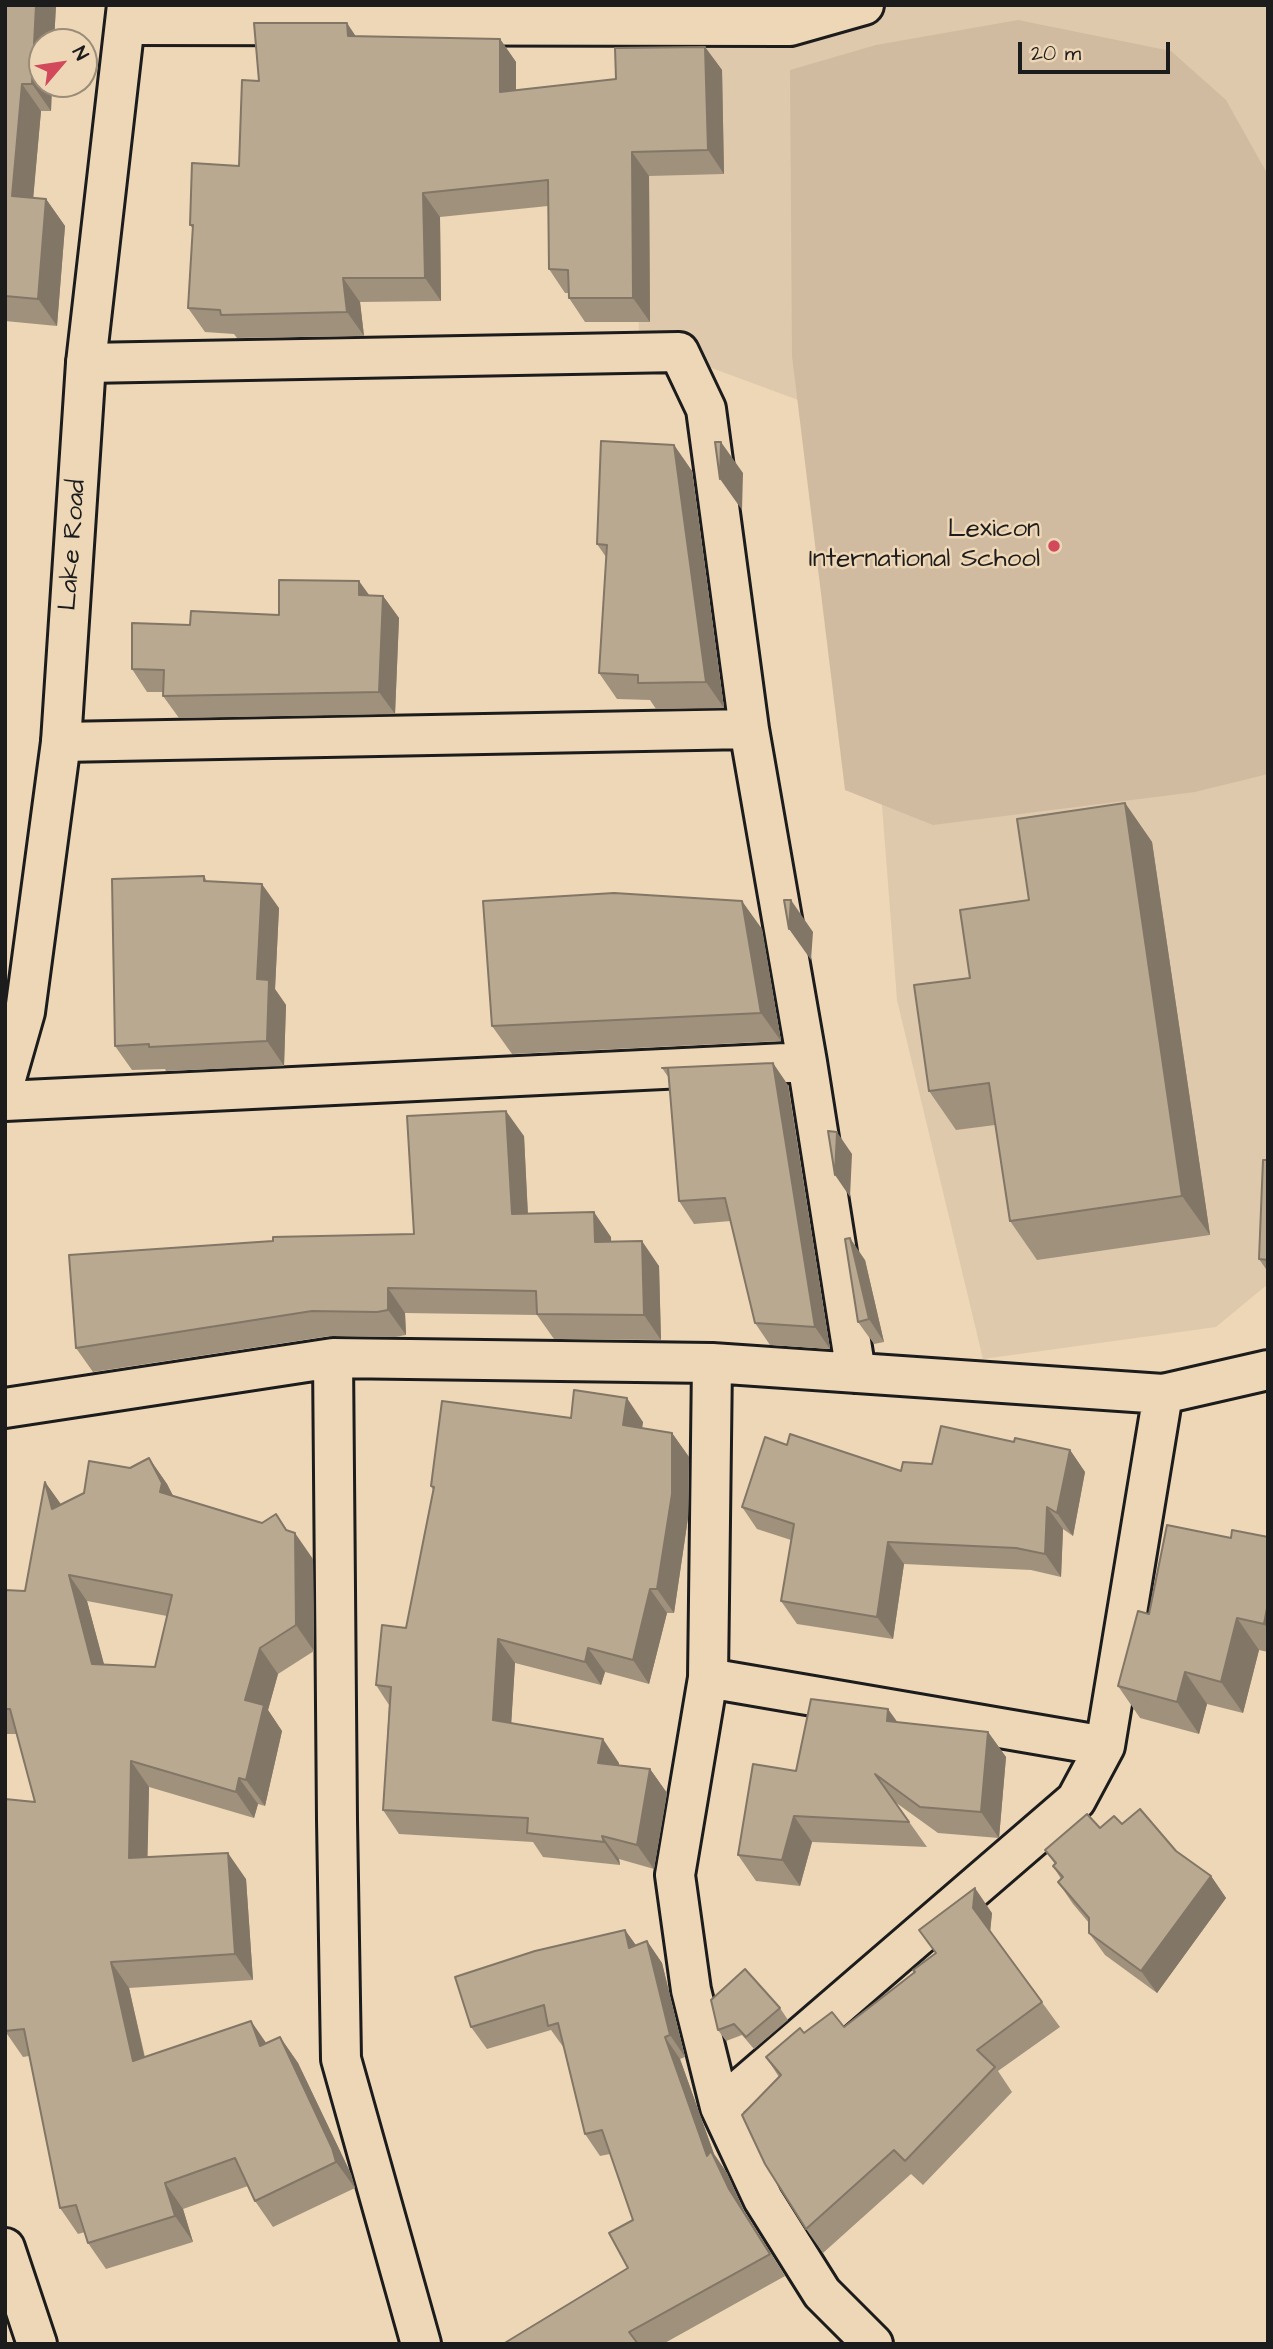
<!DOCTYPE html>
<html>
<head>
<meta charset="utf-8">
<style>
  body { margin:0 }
  #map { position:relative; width:1273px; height:2349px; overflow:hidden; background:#eed7b7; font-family:"Architects Daughter",sans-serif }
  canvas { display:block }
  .frame { position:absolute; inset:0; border:7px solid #1c1c1c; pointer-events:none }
  .north { position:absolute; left:28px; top:28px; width:70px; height:70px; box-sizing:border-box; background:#eed7b7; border:2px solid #9a8c79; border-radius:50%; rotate:61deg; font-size:19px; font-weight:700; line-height:28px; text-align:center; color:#1c1c1c }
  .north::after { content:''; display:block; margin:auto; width:24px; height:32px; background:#d1495b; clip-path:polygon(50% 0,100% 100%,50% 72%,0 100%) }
  .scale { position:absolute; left:1018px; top:42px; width:152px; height:32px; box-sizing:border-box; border:4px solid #1c1c1c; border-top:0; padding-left:9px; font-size:21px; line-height:24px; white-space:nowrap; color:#1c1c1c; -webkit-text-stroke:5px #eed7b7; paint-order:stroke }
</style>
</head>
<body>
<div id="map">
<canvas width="1273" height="2349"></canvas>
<div class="frame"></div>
<div class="north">N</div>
<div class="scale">20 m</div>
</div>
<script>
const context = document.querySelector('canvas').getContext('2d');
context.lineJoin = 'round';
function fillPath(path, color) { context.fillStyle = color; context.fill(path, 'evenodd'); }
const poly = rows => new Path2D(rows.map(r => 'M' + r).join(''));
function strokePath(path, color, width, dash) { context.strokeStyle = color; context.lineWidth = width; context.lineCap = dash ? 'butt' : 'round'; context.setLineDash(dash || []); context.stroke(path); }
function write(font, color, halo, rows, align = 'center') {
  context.font = font + ' "Architects Daughter",sans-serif'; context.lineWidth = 5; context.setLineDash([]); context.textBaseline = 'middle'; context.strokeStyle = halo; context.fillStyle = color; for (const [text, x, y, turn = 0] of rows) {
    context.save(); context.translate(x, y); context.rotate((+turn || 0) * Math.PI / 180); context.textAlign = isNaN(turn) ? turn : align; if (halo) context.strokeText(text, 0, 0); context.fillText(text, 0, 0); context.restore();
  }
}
fillPath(poly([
  [688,5,1268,5,1268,1284,1216,1327,983,1359,897,1000,873,689,806,403,639,341,635,76]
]), '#dec9ac');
fillPath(poly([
  [1018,20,1171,51,1226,100,1268,175,1268,774,1195,792,933,825,845,790,792,356,790,70,876,45]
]), '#d0bba0');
const minor = poly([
  [126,25,790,26,864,5],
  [86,363,679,352,706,409,749,729,807,1062,856,1373],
  [61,742,749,729],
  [5,1101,807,1062],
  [333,1358,337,1820,341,2059,421,2344],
  [712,1363,708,1678,675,1875,691,1990,720,2107,763,2199,822,2293,873,2344],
  [5,1408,333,1358,712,1363,1163,1394,1268,1370],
  [708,1678,1105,1746],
  [720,2107,1076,1800,1105,1746,1163,1394]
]);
const major = poly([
  [5,1082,25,1012,61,742,86,363,127,5],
  [5,2248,37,2344]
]);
strokePath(minor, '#1c1c1c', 44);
strokePath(major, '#1c1c1c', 44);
strokePath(minor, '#eed7b7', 38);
strokePath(major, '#eed7b7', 38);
fillPath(poly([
  [5,5,56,5,54,42,42,42,42,84,52,84,51,111,41,111,33,198,46,199,65,226,57,326,5,321],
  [356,36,500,39,516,62,516,91,616,79,705,47,722,70,724,174,649,176,650,322,585,322,569,298,569,293,565,293,549,269,548,206,440,217,441,301,360,302,364,336,237,338,234,334,205,332,188,308,193,229,190,225,239,166,259,81],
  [674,445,692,471,724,708,656,709,650,700,617,699,599,673,606,557,597,544],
  [370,595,383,596,399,618,395,714,179,718,163,696,163,692,147,692,132,669,190,625,279,615],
  [1125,803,1152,842,1210,1235,1037,1260,1010,1221,995,1125,956,1130,929,1091,970,978,1029,900],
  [204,876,207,881,279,908,275,989,286,1005,284,1066,166,1071,165,1069,132,1070,115,1046],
  [762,929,781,1041,512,1054,492,1026],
  [662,1068,788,1085,830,1349,770,1345,755,1323,731,1221,694,1224,679,1201,669,1078],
  [524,1136,528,1214,611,1237,611,1242,659,1266,661,1340,554,1339,537,1315,405,1313,406,1335,395,1337,330,1336,93,1372,76,1348,414,1234],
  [1268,1160,1268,1272,1259,1259],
  [865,1260,884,1342,874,1344,858,1322],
  [571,1418,643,1422,642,1428,672,1433,689,1457,688,1518,674,1613,667,1613,649,1684,605,1672,601,1685,515,1663,511,1723,619,1763,619,1766,650,1769,667,1793,654,1869,619,1859,620,1865,543,1857,533,1842,399,1834,383,1810,389,1705,376,1685,406,1628,433,1490,431,1486],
  [1014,1442,1070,1450,1085,1472,1073,1536,1063,1529,1061,1577,1031,1570,904,1564,893,1639,797,1624,781,1601,791,1540,757,1529,742,1507,901,1471],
  [149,1458,167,1484,173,1496,262,1523,276,1514,287,1531,313,1559,314,1651,278,1674,268,1710,282,1731,265,1806,258,1804,254,1818,149,1787,147,1857,246,1879,253,1980,129,1988,145,2057,267,2043,280,2037,298,2063,351,2174,355,2188,273,2227,255,2201,248,2186,183,2209,193,2242,106,2269,88,2243,85,2232,78,2234,60,2208,29,2056,23,2057,5,2031,35,1802,17,1734,7,1734,5,1731,5,1590,25,1591,45,1482,61,1505],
  [87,1601,167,1616,155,1667,104,1665],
  [1268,1537,1268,1652,1259,1650,1243,1713,1207,1704,1199,1734,1140,1718,1118,1686,1149,1614,1231,1538],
  [898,1722,988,1732,1006,1757,999,1838,938,1833,895,1802,927,1847,812,1842,800,1886,756,1881,738,1855,796,1771],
  [1122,1824,1176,1851,1211,1876,1226,1898,1157,1993,1105,1955,1089,1933,1089,1923,1073,1904,1058,1882,1061,1879,1053,1866,1055,1864,1045,1850,1100,1828],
  [992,1913,990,1931,1060,2027,998,2071,1012,2092,923,2185,911,2174,823,2253,806,2229,779,2077,766,2057,804,2033,844,2027],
  [625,1930,636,1946,647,1941,662,1963,685,2057,680,2059,714,2154,727,2173,744,2211,785,2276,663,2344,503,2344,628,2268,633,2220,610,2154,600,2156,585,2134,564,2048,551,2030,487,2049,471,2027],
  [780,2008,788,2020,754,2049,742,2035,726,2041,718,2030]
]), '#a0917d');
fillPath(poly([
  [36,5,56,5,54,42,42,42,42,84,52,84,51,111,32,84],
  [347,23,363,47,348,36],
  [500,39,516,62,516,116,500,92],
  [705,47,722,70,724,174,708,150],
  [22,84,41,111,31,223,12,196],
  [632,152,649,176,650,322,633,298],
  [423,193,440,217,441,301,425,278],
  [46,199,65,226,57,326,38,299],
  [343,278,360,302,364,336,347,312],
  [721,442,743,473,742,510,720,479],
  [674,445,692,471,724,708,706,682],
  [359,581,375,603,359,595],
  [383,596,399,618,395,714,379,692],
  [1125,803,1152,842,1210,1235,1182,1196],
  [262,884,279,908,275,989,286,1005,284,1066,267,1041,257,979],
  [791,900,813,932,811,960,789,929],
  [742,901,762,929,781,1041,761,1013],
  [773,1063,788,1085,830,1349,815,1327],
  [506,1111,524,1136,529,1239,512,1214],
  [837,1132,852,1154,850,1197,835,1175],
  [594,1212,611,1237,612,1267,595,1242],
  [850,1238,865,1260,884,1342,869,1319],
  [642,1241,659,1266,661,1340,644,1315],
  [388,1288,405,1313,406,1335,388,1310],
  [627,1398,643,1422,639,1449,623,1425],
  [672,1433,689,1457,688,1518,674,1613,657,1589],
  [1070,1450,1085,1472,1073,1536,1057,1513],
  [149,1458,167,1484,180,1509,160,1492],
  [45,1482,63,1507,52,1509],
  [1047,1507,1063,1529,1061,1577,1045,1554],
  [276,1514,295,1541,295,1533,313,1559,314,1651,296,1625],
  [888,1542,904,1564,893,1639,877,1617],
  [69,1575,87,1601,111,1690,92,1664],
  [650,1589,667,1613,649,1684,633,1660],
  [1268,1603,1268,1629,1264,1624],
  [1237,1618,1259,1650,1243,1713,1221,1682],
  [498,1639,515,1663,510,1744,493,1720],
  [260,1648,278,1674,268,1710,282,1731,265,1806,246,1780,245,1700],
  [588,1648,605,1672,601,1685,585,1662],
  [1185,1672,1207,1704,1199,1734,1177,1702],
  [888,1709,906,1734,887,1721],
  [988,1732,1006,1757,999,1838,981,1812],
  [603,1739,619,1763,615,1787,598,1763],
  [131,1761,149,1787,147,1884,129,1858],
  [650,1769,667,1793,654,1869,637,1845],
  [239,1778,258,1804,254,1818,236,1792],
  [794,1816,812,1842,800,1886,782,1860],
  [602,1836,619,1859,620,1865,604,1842],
  [228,1853,246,1879,253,1980,235,1954],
  [1211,1876,1226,1898,1157,1993,1141,1971],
  [975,1888,992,1913,990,1933,973,1908],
  [625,1930,641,1952,629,1948],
  [647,1941,662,1963,685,2057,670,2035],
  [111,1962,129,1988,151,2087,133,2061],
  [251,2021,269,2047,260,2046],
  [280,2037,298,2063,351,2174,355,2188,336,2162],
  [665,2037,680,2059,714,2154,727,2173,744,2211,785,2276,707,2156],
  [165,2183,183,2209,193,2242,175,2216]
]), '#827666');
const building = poly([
  [5,5,36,5,32,84,22,84,12,196,46,199,38,299,5,296,5,5],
  [254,23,347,23,348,36,500,39,500,92,616,79,615,48,705,47,708,150,632,152,633,298,569,298,568,270,549,269,548,180,423,193,425,278,343,278,347,312,221,315,220,310,188,308,193,225,190,225,192,163,239,166,242,80,259,81,254,23],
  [601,441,674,445,706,682,638,683,638,675,599,673,607,545,597,544,601,441],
  [715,442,721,442,720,479,715,442],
  [279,580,359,581,359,595,383,596,379,692,163,696,164,670,132,669,132,623,190,625,191,611,279,615,279,580],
  [1125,803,1182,1196,1010,1221,989,1083,929,1091,914,985,970,978,960,910,1029,900,1017,819,1125,803],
  [204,876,204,881,262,884,257,979,269,980,267,1041,149,1047,149,1044,115,1046,112,879,204,876],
  [614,893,742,901,761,1013,492,1026,483,901,614,893],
  [784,900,791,900,789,929,784,900],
  [773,1063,815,1327,755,1323,725,1198,679,1201,668,1068,662,1068,773,1063],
  [506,1111,512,1214,594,1212,595,1242,642,1241,644,1315,537,1314,536,1291,388,1288,388,1310,377,1312,312,1311,76,1348,69,1255,273,1241,273,1237,414,1234,407,1116,506,1111],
  [828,1131,837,1132,835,1175,828,1131],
  [1263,1160,1268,1160,1268,1260,1259,1259,1263,1160],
  [850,1238,869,1319,858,1322,845,1239,850,1238],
  [574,1390,627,1398,623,1425,672,1433,672,1494,657,1589,650,1589,633,1660,588,1648,585,1662,498,1639,493,1720,603,1739,598,1763,650,1769,637,1845,602,1836,604,1842,527,1833,528,1818,383,1810,391,1687,376,1685,382,1625,406,1628,434,1487,431,1486,442,1401,571,1418,574,1390],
  [941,1426,1014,1442,1015,1438,1070,1450,1057,1513,1047,1507,1045,1554,1016,1548,888,1542,877,1617,781,1601,794,1524,742,1507,765,1437,787,1445,790,1434,901,1471,903,1462,932,1464,941,1426],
  [149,1458,162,1483,160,1492,262,1523,276,1514,286,1530,295,1533,296,1625,260,1648,245,1700,264,1705,246,1780,239,1778,236,1792,131,1761,129,1858,228,1853,235,1954,111,1962,133,2061,251,2021,260,2046,280,2037,332,2148,336,2162,255,2201,235,2158,165,2183,175,2216,88,2243,76,2205,60,2208,24,2029,5,2031,5,1799,35,1802,10,1709,5,1709,5,1590,25,1591,45,1482,52,1509,84,1493,89,1461,130,1468,149,1458],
  [69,1575,172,1595,155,1667,92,1664,69,1575],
  [1167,1525,1231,1538,1232,1530,1268,1537,1268,1603,1264,1624,1237,1618,1221,1682,1185,1672,1177,1702,1118,1686,1138,1611,1149,1614,1167,1525],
  [811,1699,888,1709,887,1721,988,1732,981,1812,920,1807,875,1774,909,1822,794,1816,782,1860,738,1855,753,1764,796,1771,811,1699],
  [1140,1809,1176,1851,1211,1876,1141,1971,1089,1933,1089,1918,1058,1882,1063,1877,1053,1866,1056,1863,1045,1850,1087,1814,1100,1828,1114,1816,1122,1824,1140,1809],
  [975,1888,973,1908,1042,2002,977,2050,995,2067,905,2161,894,2150,806,2229,765,2164,742,2115,781,2075,766,2057,800,2028,804,2033,832,2012,844,2027,915,1972,913,1970,936,1953,919,1930,975,1888],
  [625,1930,629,1948,647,1941,670,2035,665,2037,707,2156,711,2151,729,2189,770,2254,629,2332,638,2344,503,2344,628,2268,609,2233,633,2220,602,2130,585,2134,558,2023,548,2026,544,2005,471,2027,455,1977,535,1951,625,1930],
  [745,1969,780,2008,746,2037,734,2024,718,2030,711,2000,745,1969]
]);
fillPath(building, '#baa991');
strokePath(building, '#827666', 2);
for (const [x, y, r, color] of [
  [1054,546,7,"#d1495b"]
]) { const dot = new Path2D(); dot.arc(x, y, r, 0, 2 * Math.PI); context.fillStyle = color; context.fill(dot); strokePath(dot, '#eed7b7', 2.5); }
write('26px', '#1c1c1c', '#eed7b7', [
  ["Lexicon",1040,531],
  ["International School",1040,561]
], 'right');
write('26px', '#1c1c1c', '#eed7b7', [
  ["Lake Road",74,545,-86]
]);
</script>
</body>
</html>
